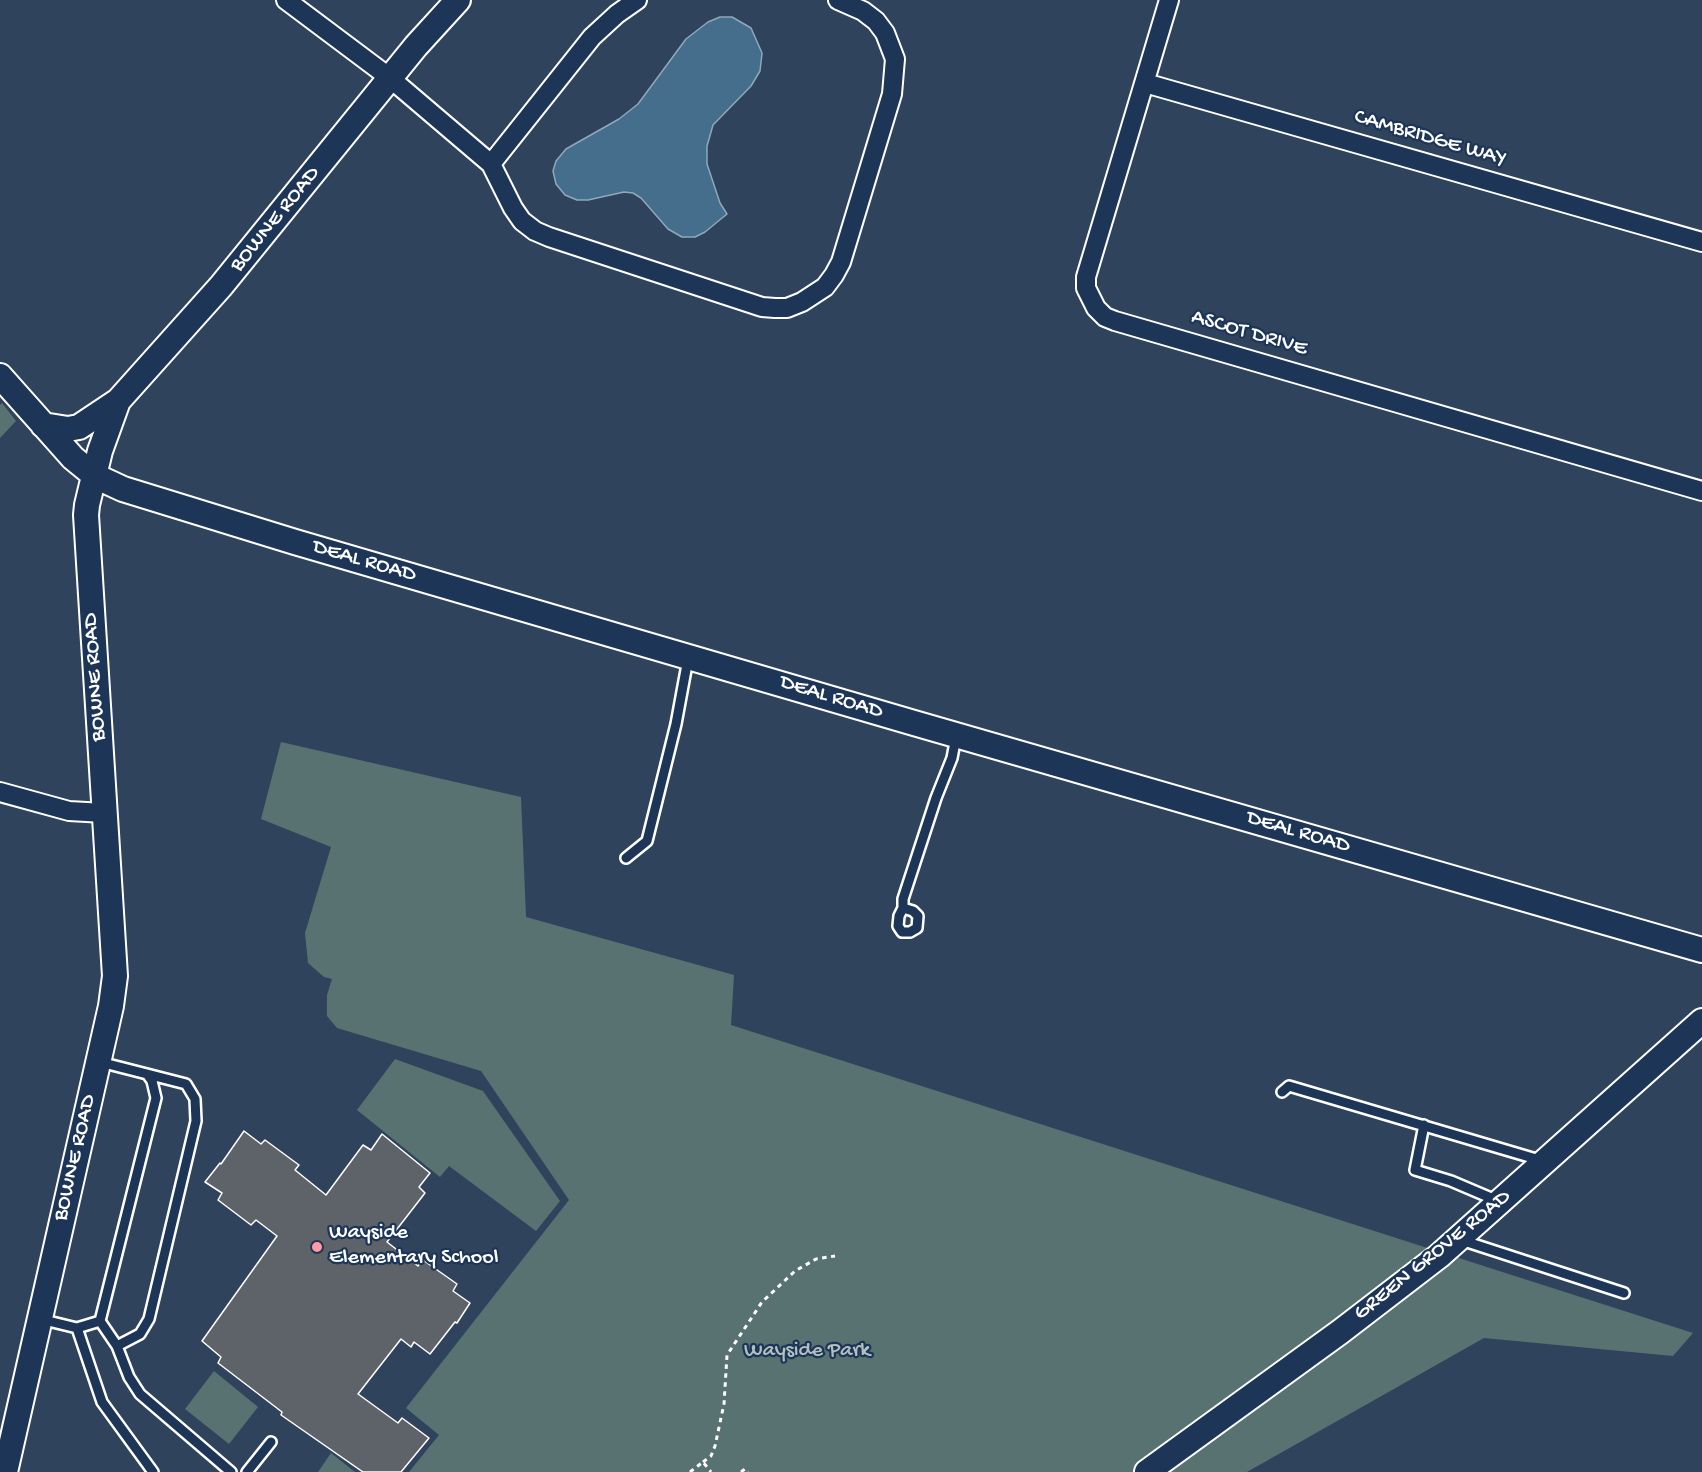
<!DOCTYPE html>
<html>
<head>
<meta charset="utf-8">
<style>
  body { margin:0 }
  canvas { display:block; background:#30435c }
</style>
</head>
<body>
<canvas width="1702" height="1472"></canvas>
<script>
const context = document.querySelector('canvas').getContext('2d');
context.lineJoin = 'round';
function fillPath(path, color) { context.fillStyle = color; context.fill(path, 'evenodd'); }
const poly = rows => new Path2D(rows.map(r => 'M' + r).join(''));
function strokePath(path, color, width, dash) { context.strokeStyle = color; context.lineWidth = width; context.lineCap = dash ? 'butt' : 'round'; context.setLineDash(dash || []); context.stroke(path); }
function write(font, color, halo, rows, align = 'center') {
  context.font = font + ' "Gochi Hand",sans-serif'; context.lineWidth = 4.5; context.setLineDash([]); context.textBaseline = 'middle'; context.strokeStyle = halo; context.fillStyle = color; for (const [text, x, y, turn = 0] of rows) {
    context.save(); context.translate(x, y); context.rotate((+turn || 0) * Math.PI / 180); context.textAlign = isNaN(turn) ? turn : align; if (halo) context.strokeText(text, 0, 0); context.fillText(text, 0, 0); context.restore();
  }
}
fillPath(poly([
  [2,403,16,421,0,438,0,405],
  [281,742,521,797,526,917,734,975,731,1025,1693,1333,1673,1356,1484,1338,1247,1472,409,1472,439,1435,406,1408,569,1200,481,1071,337,1028,327,1016,327,995,332,979,324,977,308,963,305,933,331,847,261,819],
  [395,1059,483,1091,560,1201,536,1231,449,1166,440,1177,357,1110],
  [214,1371,258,1407,229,1444,185,1409],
  [331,1453,355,1472,318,1472]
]), '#577270');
const water = poly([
  [720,17,732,17,751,28,762,53,760,71,751,86,713,125,707,146,707,164,720,203,727,214,705,232,695,237,682,237,668,229,641,198,633,193,624,192,588,200,577,200,565,195,556,184,553,171,556,161,566,149,619,119,638,104,686,39,708,22,720,17]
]);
fillPath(water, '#446e8c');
strokePath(water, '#8fa8ba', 1.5);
const building = poly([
  [244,1131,261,1144,265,1140,299,1165,295,1170,326,1195,363,1145,371,1150,382,1134,430,1173,419,1187,425,1193,387,1242,418,1266,423,1260,457,1284,453,1291,470,1303,457,1323,455,1322,430,1354,414,1342,411,1347,401,1339,358,1394,398,1423,402,1418,429,1438,401,1472,363,1472,281,1415,282,1412,218,1363,221,1357,202,1341,277,1236,256,1220,251,1225,218,1200,222,1193,205,1182,220,1163,221,1164,244,1131]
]);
fillPath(building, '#5e6369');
strokePath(building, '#fff', 1.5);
const lane = poly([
  [626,858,647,841,676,724,688,659],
  [903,908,913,911,918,916,917,928,910,932,902,932,898,926,899,916,903,908,903,899,936,798,952,758,956,737],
  [100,1062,147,1074,152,1081,156,1098,100,1321,117,1346,129,1377,140,1394,231,1472],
  [1282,1092,1289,1086,1543,1161],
  [1424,1125,1415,1170,1451,1181,1498,1201],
  [1461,1240,1624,1293],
  [40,1319,77,1328,100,1321],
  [77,1328,102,1402,153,1472],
  [117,1346,140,1334,149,1319,196,1121,195,1099,186,1084,147,1074],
  [247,1472,271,1442]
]);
const street = poly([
  [286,0,390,78,491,164,513,208,522,221,535,231,549,237,762,307,775,308,787,308,802,302,825,287,834,275,841,262,892,94,895,59,885,33,876,21,863,11,838,0],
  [1169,0,1086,277,1086,288,1096,308,1105,317,1115,321,1702,491],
  [1145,83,1702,242],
  [491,164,592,37,617,14,637,0],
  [0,792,69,811,104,813]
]);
const secondary = poly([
  [0,376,73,458,95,476,123,489,295,542,914,723,1702,950],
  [43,425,68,429,79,427,118,401],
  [5,1472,111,1006,115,976,86,515,87,505,100,451,118,401,221,286,416,46,458,0],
  [1147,1472,1340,1332,1439,1256,1702,1021]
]);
strokePath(lane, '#fff', 14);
strokePath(street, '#fff', 22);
strokePath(secondary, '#fff', 28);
strokePath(poly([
  [703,1462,711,1456,715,1446,724,1404,727,1355,762,1302,795,1271,816,1259,835,1256],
  [690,1472,703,1462,711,1472],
  [741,1472,745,1469,748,1472]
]), '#fff', 3, [4.5, 4.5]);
strokePath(lane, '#1d3557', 9);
strokePath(street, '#1d3557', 18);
strokePath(secondary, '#1d3557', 24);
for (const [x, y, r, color] of [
  [317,1247,6,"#ff9aa2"]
]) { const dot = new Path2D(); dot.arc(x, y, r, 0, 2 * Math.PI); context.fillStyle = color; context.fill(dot); strokePath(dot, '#1d3557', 2); }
write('22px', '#fff', '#1d3557', [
  ["CAMBRIDGE WAY",1430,139,16],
  ["BOWNE ROAD",276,220,-51],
  ["ASCOT DRIVE",1249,334,16],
  ["DEAL ROAD",364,562,16],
  ["BOWNE ROAD",96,677,-94],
  ["DEAL ROAD",831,698,17],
  ["DEAL ROAD",1298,833,16],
  ["BOWNE ROAD",76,1158,-77],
  ["GREEN GROVE ROAD",1433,1256,-39]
]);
write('22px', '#fff', '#1d3557', [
  ["Wayside",329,1234],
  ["Elementary School",329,1259]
], 'left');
write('22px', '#b3c0bf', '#1d3557', [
  ["Wayside Park",807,1352]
]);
</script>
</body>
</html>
